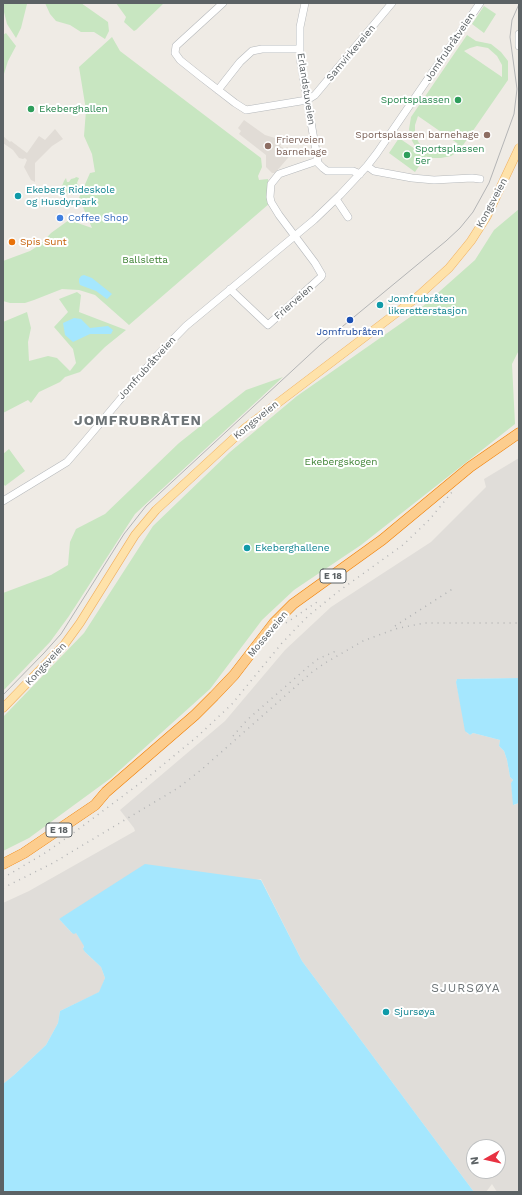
<!DOCTYPE html>
<html>
<head>
<meta charset="utf-8">
<style>
  body { margin:0 }
  #map { position:relative; width:522px; height:1195px; overflow:hidden; background:#efebe5; font-family:"Work Sans",sans-serif }
  canvas { display:block }
  .frame { position:absolute; inset:0; border:4px solid #5c6265; pointer-events:none }
  .north { position:absolute; left:466px; top:1139px; width:40px; height:40px; box-sizing:border-box; background:#fff; border:1px solid #bec0c1; border-radius:50%; rotate:262deg; font-size:11px; font-weight:700; line-height:16px; text-align:center; color:#5c6265 }
  .north::after { content:''; display:block; margin:auto; width:14px; height:18px; background:#e83242; clip-path:polygon(50% 0,100% 100%,50% 72%,0 100%) }
</style>
</head>
<body>
<div id="map">
<canvas width="522" height="1195"></canvas>
<div class="frame"></div>
<div class="north">N</div>
</div>
<script>
const context = document.querySelector('canvas').getContext('2d');
context.lineJoin = 'round';
function fillPath(path, color) { context.fillStyle = color; context.fill(path, 'evenodd'); }
const poly = rows => new Path2D(rows.map(r => 'M' + r).join(''));
function strokePath(path, color, width, dash) { context.strokeStyle = color; context.lineWidth = width; context.lineCap = dash ? 'butt' : 'round'; context.setLineDash(dash || []); context.stroke(path); }
function write(font, color, halo, rows, align = 'center') {
  context.font = font + ' "Work Sans",sans-serif'; context.lineWidth = 4; context.setLineDash([]); context.textBaseline = 'middle'; context.strokeStyle = halo; context.fillStyle = color; for (const [text, x, y, turn = 0] of rows) {
    context.save(); context.translate(x, y); context.rotate((+turn || 0) * Math.PI / 180); context.textAlign = isNaN(turn) ? turn : align; if (halo) context.strokeText(text, 0, 0); context.fillText(text, 0, 0); context.restore();
  }
}
fillPath(poly([
  [519,458,519,678,457,679,456,682,467,733,470,735,473,733,500,740,499,746,504,751,507,760,510,777,513,780,511,783,514,805,519,803,519,1192,497,1192,492,1184,486,1192,474,1192,302,961,261,879,59,919,72,933,76,933,85,946,83,947,85,952,101,967,105,978,100,992,60,1011,58,1023,46,1045,14,1075,3,1084,3,903,29,891,135,831,134,828,120,810,225,721,285,650,331,607,431,542,486,487,484,479],
  [474,1147,498,1147,498,1171,474,1171]
]), '#e0ddd9');
fillPath(poly([
  [244,120,265,135,275,138,281,144,280,146,285,149,287,147,293,152,275,173,272,173,266,167,266,155,239,134,241,131,238,128],
  [55,129,63,139,52,146,35,163,35,182,31,180,24,167,27,160,25,158,23,159,19,158,13,150,3,143,3,136,10,142,11,141,27,153,39,136,45,140]
]), '#e1dcd6');
fillPath(poly([
  [3,3,26,3,27,4,21,28,16,38,7,24,3,8],
  [45,3,81,3,108,22,109,31,105,39,94,32,81,32,70,25,56,21,50,14],
  [116,3,164,3,136,30,134,31,124,22,126,17],
  [484,6,496,14,484,33,472,24],
  [6,33,16,46,8,61,3,77,3,35],
  [467,35,476,41,491,44,501,52,508,61,508,80,459,151,451,156,441,158,429,158,423,154,426,156,415,172,389,153,399,138,421,153,415,146,410,137,409,129,411,117],
  [477,46,488,48,497,56,502,65,502,77,464,51,470,48],
  [418,116,457,143,458,144,451,149,443,152,433,152,425,148,419,143,415,135,415,125],
  [112,37,120,51,261,158,262,167,258,176,259,180,268,179,270,203,129,325,95,295,79,290,62,289,34,300,25,303,10,303,3,301,3,261,30,251,41,244,51,233,69,220,92,228,79,198,90,173,95,172,92,154,84,136,86,110,79,67],
  [76,177,79,178,77,183,80,187,76,189,72,195,67,194,63,191,62,186,64,181,66,178,67,182,69,182,71,179,75,178],
  [519,209,519,350,512,364,515,424,361,545,294,590,262,620,210,689,111,778,29,838,3,851,3,717,84,633,153,526,230,452,297,396,413,315,475,260,494,230],
  [77,292,81,295,79,312,126,330,105,347,80,372,65,377,60,382,39,392,31,403,28,400,3,413,3,322,27,312,31,328,28,342,29,361,48,356,57,358,70,371,76,363,73,349,54,327,68,312,59,299],
  [283,377,135,514,69,616,50,642,3,691,3,593,51,575,68,565,70,542,76,529,105,514,179,443,246,390],
  [9,449,25,471,5,486,3,483,3,454]
]), '#c8e6c1');
fillPath(poly([
  [84,275,92,278,112,294,107,299,96,291,80,285,79,282,79,279,81,276],
  [74,318,81,319,90,328,108,326,113,330,111,334,90,334,73,342,65,335,63,323],
  [519,678,519,803,513,805,511,783,513,780,510,777,507,760,504,751,499,746,500,740,473,733,470,735,465,731,456,682,457,679],
  [145,864,261,880,302,961,474,1192,3,1192,3,1084,14,1075,46,1045,58,1023,60,1011,99,992,105,978,101,967,85,952,83,949,84,946,76,933,74,934,72,933,59,919]
]), '#a5e7fe');
const minor = poly([
  [223,3,176,46,175,53,180,60,200,76,235,103,246,110,307,100,315,95,392,3],
  [305,3,300,27,300,58,318,163,323,168,327,171,353,171,360,174],
  [519,34,519,46],
  [218,90,240,62,252,51,262,49,299,49],
  [367,166,374,171,412,178,434,180,472,178,480,179],
  [336,199,348,217],
  [230,289,268,325,321,277,322,275,315,263,279,215,271,202,270,197,271,184,279,174,317,161],
  [3,501,67,462,86,440,155,358,186,326,314,220,340,195,367,166,377,153,480,3]
]);
const major = poly([
  [3,708,64,645,80,623,135,535,156,510,245,428,416,298,449,268,471,241,487,216,519,148]
]);
const highway = poly([
  [3,864,24,853,95,805,106,792,195,715,214,696,234,675,274,623,293,604,382,540,470,467,519,433]
]);
strokePath(minor, '#b5b8bb', 8);
strokePath(major, '#f0ae5c', 9);
strokePath(highway, '#f17e02', 11);
strokePath(minor, '#fff', 7);
strokePath(major, '#fee2aa', 8);
strokePath(highway, '#fccd8e', 10);
strokePath(poly([
  [3,695,44,653,61,634,124,534,146,506,320,345,446,241,460,228,473,212,489,183,514,114,517,89,510,37,512,20,519,4]
]), '#b3b4b5', 1);
strokePath(poly([
  [286,623,317,602],
  [395,626,454,588],
  [233,736,247,720,309,666,318,659,336,651],
  [3,878,45,853,72,834,147,778,198,736,232,704,282,643,308,616,339,591,403,545,430,519,452,492],
  [3,888,53,863,178,788,201,770,311,673,325,663,363,641,395,629,424,623,519,623]
]), '#b3b4b5', 1.5, [1, 5]);
for (const [x, y, r, color] of [
  [458,100,4,"#2e9e5b"],
  [31,109,4,"#2e9e5b"],
  [487,135,4,"#8d6e63"],
  [268,146,4,"#8d6e63"],
  [407,155,4,"#2e9e5b"],
  [18,196,4,"#0f9aa8"],
  [60,218,4,"#3f7fe0"],
  [12,242,4,"#e8710a"],
  [380,305,4,"#0f9aa8"],
  [350,320,4,"#1a4fb4"],
  [247,548,4,"#0f9aa8"],
  [386,1012,4,"#0f9aa8"]
]) { const dot = new Path2D(); dot.arc(x, y, r, 0, 2 * Math.PI); context.fillStyle = color; context.fill(dot); strokePath(dot, '#fff', 1.5); }
for (const [x, y, w] of [
  [333,576,26],
  [59,830,26]
]) { const box = new Path2D(); box.roundRect(x - w / 2, y - 7, w, 14, 3); context.fillStyle = '#fff'; context.fill(box); strokePath(box, '#5c6265', 1); }
write('bold 9px', '#5c6265', null, [
  ["E 18",333,576],
  ["E 18",59,830]
]);
write('10px', '#5c6265', '#fff', [
  ["Jomfrubråtveien",450,47,-56],
  ["Samvirkeveien",351,53,-50],
  ["Erlandstuveien",306,89,81],
  ["Kongsveien",492,203,-62],
  ["Frierveien",294,302,-41],
  ["Jomfrubråtveien",147,368,-48],
  ["Kongsveien",256,420,-39],
  ["Mosseveien",268,634,-50],
  ["Kongsveien",46,664,-47]
]);
write('10px', '#27864d', '#fff', [
  ["Sportsplassen",450,100,"right"],
  ["Ekeberghallen",39,109],
  ["Sportsplassen",415,149],
  ["5er",415,161]
], 'left');
write('10px', '#785e54', '#fff', [
  ["Sportsplassen barnehage",479,135],
  ["Frierveien",276,140,"left"],
  ["barnehage",276,152,"left"]
], 'right');
write('10px', '#0d838f', '#fff', [
  ["Ekeberg Rideskole",26,190],
  ["og Husdyrpark",26,202],
  ["Jomfrubråten",388,299],
  ["likeretterstasjon",388,311],
  ["Ekeberghallene",255,548],
  ["Sjursøya",394,1012]
], 'left');
write('10px', '#366cbe', '#fff', [
  ["Coffee Shop",68,218]
], 'left');
write('10px', '#c56008', '#fff', [
  ["Spis Sunt",20,242]
], 'left');
write('10px', '#3f8335', '#fff', [
  ["Ballsletta",145,260],
  ["Ekebergskogen",341,462]
]);
write('10px', '#164399', '#fff', [
  ["Jomfrubråten",350,332]
]);
context.letterSpacing = '1px';
write('12px', '#6d7477', '#fff', [
  ["SJURSØYA",466,988]
]);
context.letterSpacing = '0px';
context.letterSpacing = '1px';
write('bold 14px', '#6d7477', '#fff', [
  ["JOMFRUBRÅTEN",138,421]
]);
context.letterSpacing = '0px';
</script>
</body>
</html>
